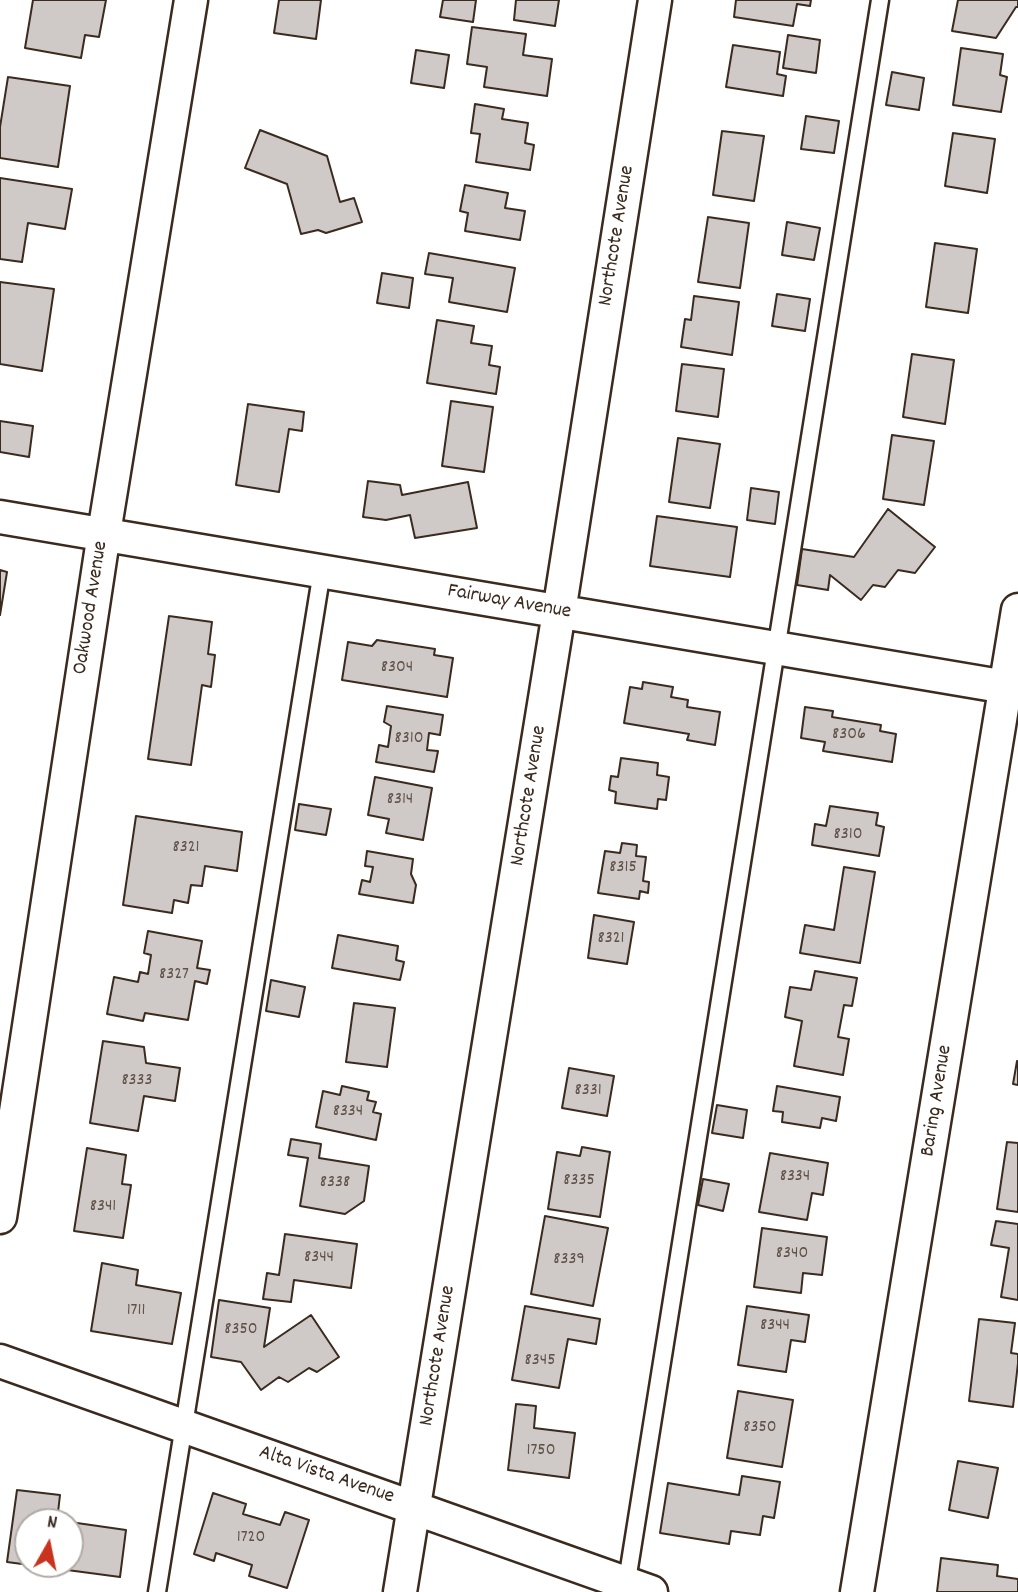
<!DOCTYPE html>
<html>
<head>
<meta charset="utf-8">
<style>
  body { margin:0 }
  #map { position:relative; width:1018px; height:1592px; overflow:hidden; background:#fff; font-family:Dekko,sans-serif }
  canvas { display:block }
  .north { position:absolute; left:14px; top:1508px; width:70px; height:70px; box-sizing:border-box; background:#fff; border:2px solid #b1aaa5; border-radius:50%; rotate:9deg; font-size:19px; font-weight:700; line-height:28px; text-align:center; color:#3b2a1e }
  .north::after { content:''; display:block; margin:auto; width:24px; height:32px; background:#c8321e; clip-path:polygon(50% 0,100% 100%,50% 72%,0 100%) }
</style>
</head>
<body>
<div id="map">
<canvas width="1018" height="1592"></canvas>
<div class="north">N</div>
</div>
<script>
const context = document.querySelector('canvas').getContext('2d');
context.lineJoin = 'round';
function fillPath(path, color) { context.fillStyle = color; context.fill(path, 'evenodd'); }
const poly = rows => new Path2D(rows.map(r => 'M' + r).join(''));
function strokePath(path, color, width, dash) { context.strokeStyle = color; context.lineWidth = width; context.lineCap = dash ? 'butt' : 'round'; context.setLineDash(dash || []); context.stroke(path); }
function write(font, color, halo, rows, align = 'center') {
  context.font = font + ' Dekko,sans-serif'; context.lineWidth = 6; context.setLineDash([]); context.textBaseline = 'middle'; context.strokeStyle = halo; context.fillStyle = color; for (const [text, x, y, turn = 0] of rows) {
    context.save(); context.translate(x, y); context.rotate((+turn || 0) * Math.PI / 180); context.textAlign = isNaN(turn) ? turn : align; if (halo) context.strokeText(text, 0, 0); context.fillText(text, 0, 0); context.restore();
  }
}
const building = poly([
  [33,0,106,0,99,37,85,35,81,58,25,48,33,0],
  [279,0,321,0,316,39,274,33,279,0],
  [443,0,476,0,473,22,440,17,443,0],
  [516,0,559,0,555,26,514,20,516,0],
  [736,0,811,0,810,6,797,4,793,26,734,17,736,0],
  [958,0,1018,0,1018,7,1016,7,996,38,952,31,958,0],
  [472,27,526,34,523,55,552,59,547,96,484,87,487,67,467,64,472,27],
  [788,35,820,40,816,73,783,68,788,35],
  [733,45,780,52,777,74,786,76,783,96,726,87,733,45],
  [961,48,1003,54,1000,75,1007,77,1001,112,953,105,961,48],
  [416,50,449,55,444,88,411,83,416,50],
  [892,72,924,78,919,110,886,105,892,72],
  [8,77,70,86,58,167,0,158,0,127,8,77],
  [475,104,504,109,502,119,528,123,525,143,534,145,530,170,476,162,480,134,471,133,475,104],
  [806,116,839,121,834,153,801,149,806,116],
  [260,130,327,156,340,202,354,198,362,222,326,233,318,230,301,234,287,184,245,168,260,130],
  [722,131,764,136,754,201,713,195,722,131],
  [953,133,995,139,987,193,945,186,953,133],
  [0,178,72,189,65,229,28,223,22,262,0,259,0,178],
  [465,185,508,193,505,208,525,211,520,240,465,231,468,213,460,211,465,185],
  [708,217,749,223,740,288,698,282,708,217],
  [787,222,820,228,814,260,782,255,787,222],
  [935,243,977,249,968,313,926,307,935,243],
  [429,253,515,268,507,312,449,302,453,278,425,274,429,253],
  [382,273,413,278,409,308,377,303,382,273],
  [0,282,54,289,42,371,0,364,0,282],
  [777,294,810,299,805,331,772,326,777,294],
  [694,296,739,302,732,355,681,347,685,319,691,320,694,296],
  [437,320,474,326,471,343,492,346,489,365,500,367,496,394,427,383,437,320],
  [912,354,954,360,945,424,903,417,912,354],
  [682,364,724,369,718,417,676,411,682,364],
  [451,401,493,407,484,472,442,466,451,401],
  [248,404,304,412,302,431,289,429,279,492,236,485,248,404],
  [0,421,33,426,29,457,0,452,0,421],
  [892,435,934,441,924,505,883,499,892,435],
  [678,438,720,444,710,508,669,502,678,438],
  [368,481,400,485,402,495,468,482,477,528,415,538,410,515,386,520,363,517,368,481],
  [751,488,779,492,775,524,747,520,751,488],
  [888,509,935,547,915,573,898,570,885,587,873,585,861,600,830,575,828,590,797,585,802,549,854,557,888,509],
  [657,516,737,527,730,577,650,566,657,516],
  [0,570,7,572,0,615,0,570],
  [169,616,212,622,208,654,215,655,211,687,202,685,191,765,148,759,169,616],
  [377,640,435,649,434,655,453,658,447,697,342,680,348,642,372,646,377,640],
  [643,682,673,687,671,697,688,700,687,707,720,712,715,745,687,740,689,734,624,723,630,687,642,689,643,682],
  [387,706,443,715,440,735,429,733,427,750,438,751,434,772,376,762,379,745,388,747,391,726,384,722,387,706],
  [805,707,833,711,832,717,881,725,880,731,896,734,892,762,823,751,825,742,801,738,805,707],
  [621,758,658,763,657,775,669,777,666,800,658,799,657,809,615,803,616,792,609,790,611,776,618,777,621,758],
  [375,777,432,788,423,840,386,833,389,819,368,815,375,777],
  [299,804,331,809,326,835,295,830,299,804],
  [830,806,878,813,876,825,884,827,879,856,812,845,815,824,826,826,830,806],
  [136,816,242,832,237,871,205,866,202,886,191,885,188,903,174,900,172,913,123,905,136,816],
  [622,843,637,845,636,856,646,857,643,881,649,882,648,893,640,891,639,899,598,893,605,851,620,853,622,843],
  [367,851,413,859,411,874,416,885,413,903,359,894,362,880,370,882,373,867,365,866,367,851],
  [844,867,875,872,860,963,800,953,805,925,834,930,844,867],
  [594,915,634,922,627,964,588,958,594,915],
  [148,931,202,941,197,968,210,970,207,984,195,981,188,1020,145,1013,143,1021,107,1014,114,977,138,982,140,972,148,974,151,955,144,953,148,931],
  [338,935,398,946,396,960,404,962,400,980,332,968,338,935],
  [815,971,857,978,852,1006,844,1005,838,1037,849,1039,843,1075,794,1066,802,1021,785,1017,790,987,811,990,815,971],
  [271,980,305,987,299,1017,266,1011,271,980],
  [354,1003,395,1008,387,1067,346,1062,354,1003],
  [103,1041,144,1047,146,1063,180,1068,175,1101,144,1096,138,1131,90,1123,103,1041],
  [1017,1061,1018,1061,1018,1085,1013,1084,1017,1061],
  [569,1068,614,1076,607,1116,562,1108,569,1068],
  [342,1086,369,1092,367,1100,376,1102,373,1112,381,1114,376,1140,316,1127,323,1091,340,1095,342,1086],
  [777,1086,840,1097,836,1121,822,1118,820,1128,782,1122,783,1112,773,1111,777,1086],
  [717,1105,747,1110,743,1138,712,1133,717,1105],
  [291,1139,321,1144,319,1158,369,1166,364,1201,345,1214,300,1206,308,1158,288,1155,291,1139],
  [1007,1142,1018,1143,1018,1212,997,1209,1007,1142],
  [582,1147,610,1152,600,1217,548,1209,557,1152,580,1156,582,1147],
  [87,1148,126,1155,122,1184,131,1185,123,1238,74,1231,87,1148],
  [770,1153,828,1163,823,1195,812,1193,807,1220,759,1212,770,1153],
  [703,1179,729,1184,723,1211,698,1205,703,1179],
  [545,1216,608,1228,593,1306,531,1294,545,1216],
  [996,1221,1018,1224,1018,1300,1001,1297,1009,1248,991,1245,996,1221],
  [762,1228,827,1237,822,1275,803,1273,801,1293,754,1287,762,1228],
  [285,1234,357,1244,351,1288,294,1280,291,1302,263,1299,267,1273,279,1275,285,1234],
  [102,1263,138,1270,136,1285,181,1293,172,1344,91,1331,102,1263],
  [219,1300,270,1308,264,1347,311,1315,339,1357,317,1372,309,1368,288,1382,279,1377,261,1390,241,1362,211,1357,219,1300],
  [525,1306,600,1319,596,1344,568,1339,559,1388,512,1380,525,1306],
  [747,1306,809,1315,805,1342,791,1340,786,1372,738,1365,747,1306],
  [979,1319,1015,1323,1011,1353,1018,1354,1018,1363,1013,1407,969,1401,979,1319],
  [738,1391,793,1400,782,1467,727,1458,738,1391],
  [516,1404,536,1406,534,1428,575,1433,569,1478,508,1470,516,1404],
  [958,1461,998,1468,988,1518,949,1510,958,1461],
  [742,1476,780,1482,774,1518,763,1516,760,1535,731,1531,729,1544,660,1533,668,1483,739,1495,742,1476],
  [17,1490,60,1495,57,1521,67,1522,28,1522,28,1564,70,1564,70,1522,126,1530,120,1577,7,1562,17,1490],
  [213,1493,246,1504,243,1514,280,1525,285,1512,309,1520,287,1588,249,1576,252,1565,216,1553,214,1561,194,1554,213,1493],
  [941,1558,998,1565,997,1576,1018,1579,1018,1592,937,1592,941,1558]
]);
fillPath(building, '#cfcac7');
strokePath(building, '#3b2a1e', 2);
const service = poly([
  [626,1587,880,0],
  [157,1592,322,571]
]);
const minor = poly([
  [0,517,1018,689],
  [0,1217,104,533,191,0],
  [0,1361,651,1592],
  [400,1592,559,612,655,0],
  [857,1592,1018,610]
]);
strokePath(service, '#3b2a1e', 21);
strokePath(minor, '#3b2a1e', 37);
strokePath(service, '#fff', 16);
strokePath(minor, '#fff', 32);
write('18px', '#605248', null, [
  ["8304",397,669],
  ["8306",849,736],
  ["8310",409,740],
  ["8314",400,801],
  ["8310",848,836],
  ["8321",186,849],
  ["8315",623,869],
  ["8321",611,940],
  ["8327",174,976],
  ["8333",137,1082],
  ["8331",588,1092],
  ["8334",348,1113],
  ["8334",795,1178],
  ["8335",579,1182],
  ["8338",335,1184],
  ["8341",103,1208],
  ["8340",792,1255],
  ["8344",319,1259],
  ["8339",569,1261],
  ["1711",136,1312],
  ["8344",775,1327],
  ["8350",241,1331],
  ["8345",540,1362],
  ["8350",760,1429],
  ["1750",541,1452],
  ["1720",251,1539]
]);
write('21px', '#3b2a1e', '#fff', [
  ["Northcote Avenue",618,236,-81],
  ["Fairway Avenue",509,603,10],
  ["Oakwood Avenue",92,608,-81],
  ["Northcote Avenue",530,796,-81],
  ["Baring Avenue",938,1101,-81],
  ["Northcote Avenue",439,1356,-81],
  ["Alta Vista Avenue",326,1476,19]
]);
</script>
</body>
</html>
